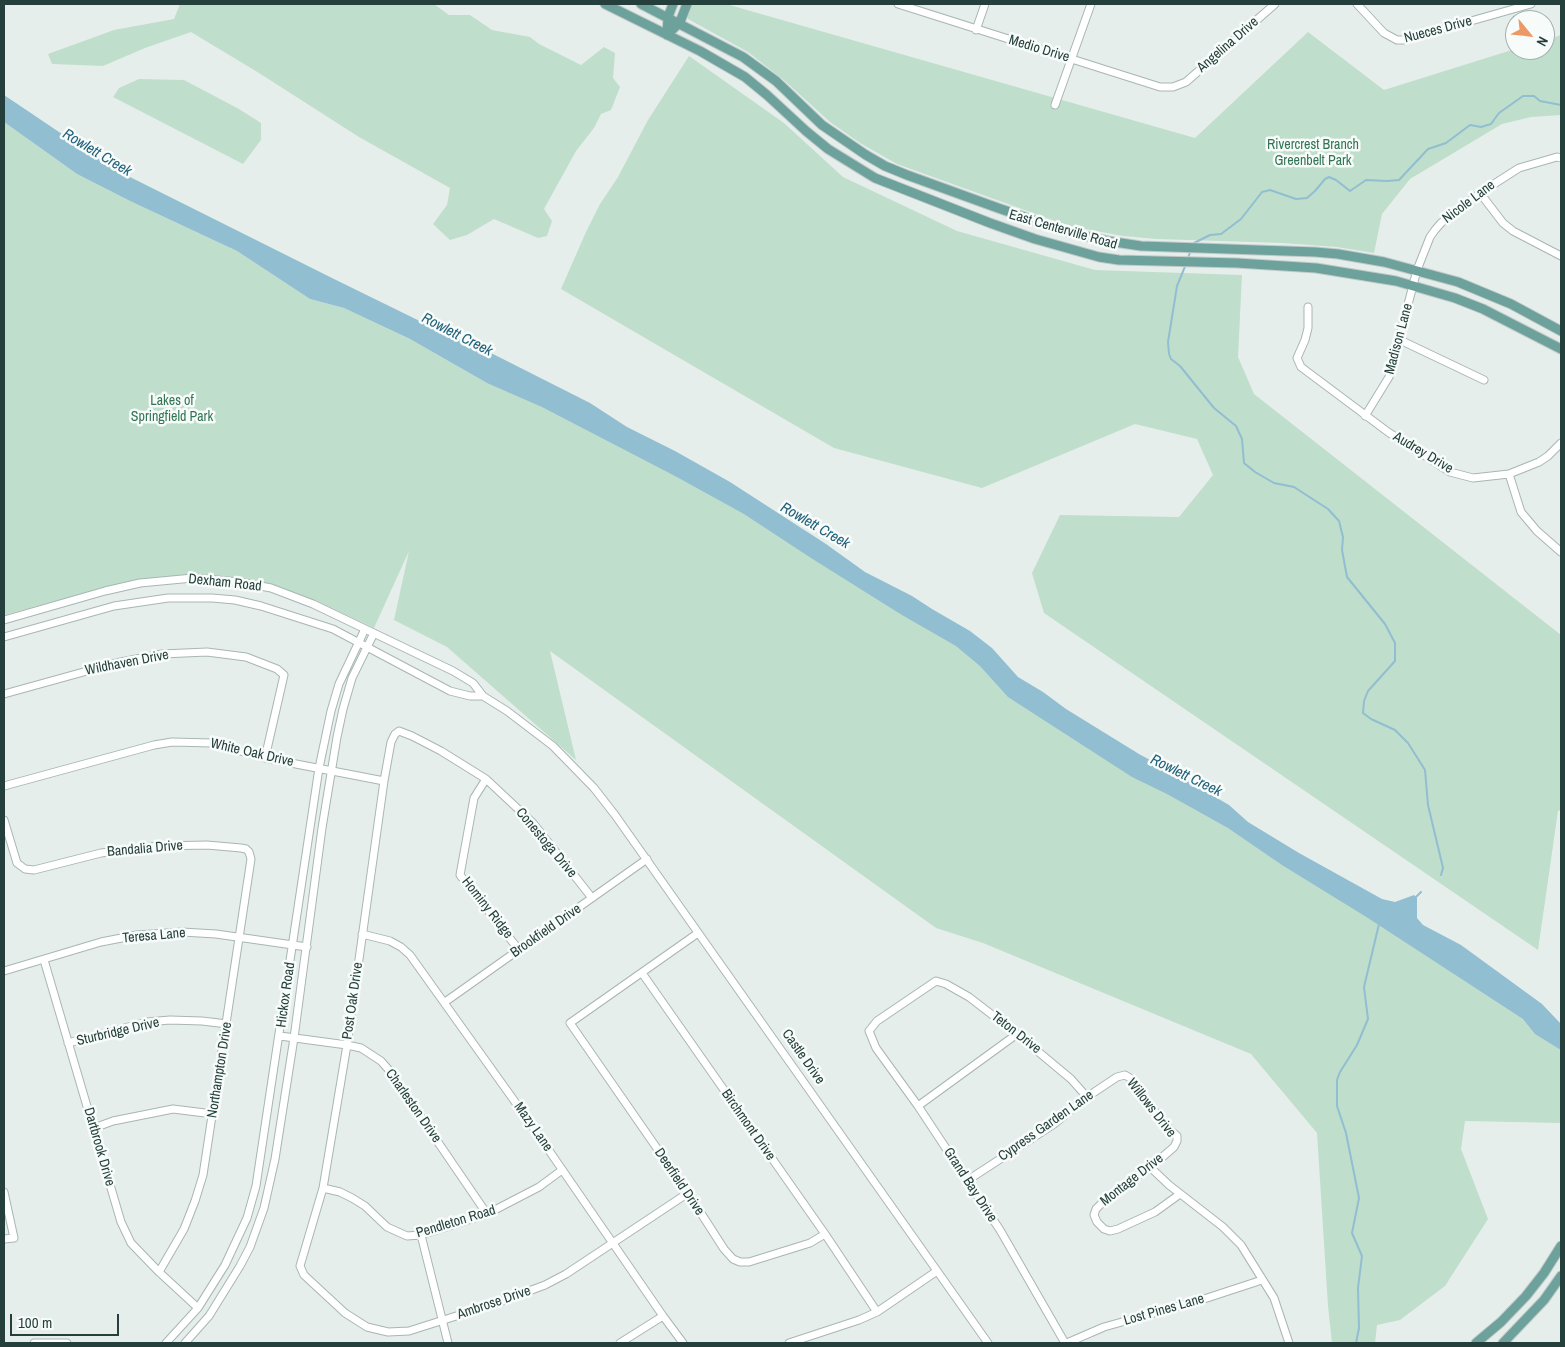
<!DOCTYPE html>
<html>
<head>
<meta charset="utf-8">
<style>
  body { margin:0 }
  #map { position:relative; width:1565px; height:1347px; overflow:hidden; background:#e6eeec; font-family:"Archivo Narrow",sans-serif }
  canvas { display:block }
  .frame { position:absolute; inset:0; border:5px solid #25403c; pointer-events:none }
  .north { position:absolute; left:1505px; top:10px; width:50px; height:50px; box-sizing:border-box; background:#f7fbf9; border:1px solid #a3b0ad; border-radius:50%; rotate:118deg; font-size:14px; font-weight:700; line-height:20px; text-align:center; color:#25403c }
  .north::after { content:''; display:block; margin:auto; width:18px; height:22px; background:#ec9966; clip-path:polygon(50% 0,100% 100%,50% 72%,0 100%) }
  .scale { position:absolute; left:10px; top:1314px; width:109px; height:22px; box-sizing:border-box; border:2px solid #25403c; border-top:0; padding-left:6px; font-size:15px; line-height:18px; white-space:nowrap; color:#25403c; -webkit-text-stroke:4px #f7fbf9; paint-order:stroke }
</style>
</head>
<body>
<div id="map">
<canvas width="1565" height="1347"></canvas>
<div class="frame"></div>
<div class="north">N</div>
<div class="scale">100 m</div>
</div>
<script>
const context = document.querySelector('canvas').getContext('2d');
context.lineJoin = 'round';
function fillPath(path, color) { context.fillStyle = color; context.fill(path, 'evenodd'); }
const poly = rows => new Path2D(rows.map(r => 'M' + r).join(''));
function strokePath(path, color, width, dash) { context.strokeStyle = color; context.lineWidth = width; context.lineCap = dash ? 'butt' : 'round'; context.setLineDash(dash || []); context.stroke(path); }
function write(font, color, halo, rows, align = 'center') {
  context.font = font + ' "Archivo Narrow",sans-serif'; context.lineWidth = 5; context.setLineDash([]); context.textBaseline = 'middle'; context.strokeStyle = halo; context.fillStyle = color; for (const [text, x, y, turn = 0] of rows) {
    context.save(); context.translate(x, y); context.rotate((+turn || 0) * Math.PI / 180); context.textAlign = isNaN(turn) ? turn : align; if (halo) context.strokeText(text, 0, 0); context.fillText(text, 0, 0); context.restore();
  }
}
fillPath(poly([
  [180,4,434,4,449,15,470,15,492,30,530,37,539,44,581,65,604,47,615,53,613,78,620,87,611,110,601,114,594,128,576,151,544,209,552,221,547,236,538,238,494,219,467,235,450,240,433,224,447,205,450,188,359,137,259,73,191,32,145,48,103,66,52,64,48,54,114,30,174,19],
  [691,4,726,4,1195,138,1308,32,1384,90,1515,49,1545,50,1545,40,1561,35,1561,115,1531,117,1502,124,1410,179,1382,214,1374,253,1337,247,1282,243,1157,239,1123,236,1069,226,897,164,860,143,830,122,785,81,748,52,688,19,687,14],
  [689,56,784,123,843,177,957,231,1095,270,1242,275,1238,357,1254,394,1561,635,1561,810,1558,811,1538,950,1044,613,1032,573,1060,515,1179,517,1213,475,1197,439,1135,424,982,488,834,448,561,289,586,232,600,204,618,177,648,120],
  [139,79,184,80,239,109,261,123,261,140,243,164,113,97,119,88],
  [4,122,77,174,130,201,237,251,310,299,344,308,410,339,487,383,489,378,824,546,1025,694,1208,801,1561,1039,1561,1123,1465,1121,1461,1149,1488,1219,1445,1286,1400,1320,1377,1325,1375,1343,1332,1343,1328,1306,1317,1133,1251,1054,983,943,936,928,550,651,576,760,447,647,394,620,409,551,374,628,319,602,286,590,272,586,203,576,167,577,122,583,4,615]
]), '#c0decc');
fillPath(poly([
  [4,95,114,169,336,280,436,329,495,355,590,403,627,427,675,451,730,482,826,544,865,572,912,596,932,609,970,631,992,648,1018,677,1043,692,1066,709,1139,754,1174,773,1229,805,1248,822,1299,853,1382,899,1395,902,1414,895,1417,898,1417,918,1423,925,1461,945,1542,1004,1561,1024,1561,1050,1535,1034,1523,1019,1368,918,1282,865,1228,828,1167,794,1132,777,1008,697,980,666,956,646,902,615,811,558,744,514,675,476,542,407,487,383,410,339,344,308,310,299,237,251,130,201,77,174,4,122]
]), '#91bed0');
strokePath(poly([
  [1193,246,1194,243,1210,235,1221,234,1241,219,1262,192,1270,190,1296,199,1307,198,1315,191,1325,179,1329,177,1336,180,1350,191,1366,180,1387,181,1399,180,1428,149,1446,143,1470,125,1481,127,1491,124,1499,113,1523,96,1534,96,1540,101,1561,105],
  [1187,260,1191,250],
  [1186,264,1177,286,1168,342,1169,354,1171,359,1180,366,1214,408,1236,426,1242,439,1244,463,1255,472,1274,483,1294,487,1328,509,1339,521,1343,537,1342,550,1347,577,1385,624,1395,643,1395,661,1368,691,1364,701,1363,713,1371,719,1395,730,1408,743,1425,770,1428,805,1443,868,1441,875],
  [1414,899,1421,892],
  [1356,1343,1359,1328,1358,1288,1362,1256,1352,1233,1359,1198,1346,1133,1337,1106,1337,1080,1340,1072,1357,1045,1368,1019,1364,987,1379,924]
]), '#91bed0', 2);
const minor = poly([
  [898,4,1160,87,1173,87,1186,82,1275,4],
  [1357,4,1384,33,1397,40,1404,40,1531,4],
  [976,30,985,4],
  [1055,105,1091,4],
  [1480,193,1503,223,1513,231,1561,256],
  [1308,307,1308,328,1305,340,1297,358,1301,367,1388,432,1450,472,1473,478,1509,474,1539,462,1548,456,1561,443],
  [1400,340,1484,380],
  [1365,416,1389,377,1417,270,1430,237,1435,230,1441,223,1480,193,1519,168,1557,157,1561,158],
  [1509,474,1521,512,1537,531,1561,552],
  [4,620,105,591,140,583,193,578,239,582,271,588,313,604,453,671,473,683,483,696,507,711,553,746,594,788,615,815,988,1343],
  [4,637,114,606,168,598,212,598,235,600,261,606,333,629,450,691,470,696,483,696],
  [4,694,116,663,162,654,207,652,246,657,277,669,284,675,265,758],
  [486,779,474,798,460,875,519,950],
  [4,786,154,745,172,742,212,743,265,758,384,781],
  [4,820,17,863,25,869,34,870,101,853,159,846,207,845,241,848,246,849,249,852,251,859,203,1175,195,1201,184,1229,159,1272],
  [592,898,533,823,486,779,441,751,412,736,399,731,395,734,391,742,384,781,347,1045,323,1188,300,1266,304,1275,345,1313,367,1327,388,1332,409,1331,494,1304,545,1285,566,1274,688,1193],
  [698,933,570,1023,688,1193,724,1249,733,1259,740,1262,749,1262,810,1243,825,1234],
  [362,934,390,941,401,947,410,955,528,1120,663,1316,683,1343],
  [44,960,121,1222,131,1243,159,1272,198,1308],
  [4,971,101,942,137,935,182,932,216,934,307,947],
  [642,973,825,1234,877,1312],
  [445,1002,647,859],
  [280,1036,347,1045,361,1048,381,1061,388,1069,487,1214],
  [68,1043,147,1022,170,1020,202,1021,227,1024],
  [918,1106,1017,1034],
  [94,1128,113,1121,173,1109,213,1114],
  [1150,1167,1169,1185,1223,1227,1241,1245,1274,1298,1289,1343],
  [968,1180,1054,1124,1087,1097,1117,1077,1125,1075,1130,1078,1155,1112,1171,1131,1177,1136,1177,1141,1174,1147,1159,1160,1103,1202,1096,1209,1094,1215,1097,1222,1104,1229,1110,1231,1118,1229,1155,1212,1180,1194],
  [323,1188,340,1192,352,1198,365,1206,387,1227,407,1236,421,1235,487,1214,539,1187,562,1170],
  [4,1192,14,1238,4,1239],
  [421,1235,448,1343],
  [34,1343,67,1343],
  [166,1343,198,1308,225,1265,247,1218,256,1186,319,768,331,711,339,684,365,629],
  [185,1343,209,1316,240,1266,250,1247,264,1208,275,1159,294,1038,322,828,337,737,343,709,352,678,374,633],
  [620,1343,663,1316],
  [789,1343,859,1320,877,1312,937,1271],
  [1065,1343,1000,1230,918,1106,876,1048,869,1031,877,1021,936,981,946,984,969,997,1017,1034,1071,1079,1087,1097],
  [1067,1343,1104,1327,1204,1299,1262,1280]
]);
const major = poly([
  [605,4,700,51,745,77,767,95,806,131,828,149,875,178,990,223,1035,239,1099,257,1119,260,1237,263,1316,268,1396,281,1455,298,1483,309,1561,349],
  [641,4,743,57,776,81,822,125,866,155,885,166,907,175,998,208,1071,233,1108,241,1141,246,1315,252,1338,254,1384,262,1458,282,1511,304,1561,331],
  [667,35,680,22,687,4],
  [667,35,668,17,673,4],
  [1476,1343,1501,1322,1526,1296,1544,1273,1561,1246],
  [1503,1343,1544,1300,1561,1276]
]);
strokePath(minor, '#a8b6b4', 9);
strokePath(major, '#c2cac8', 11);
strokePath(minor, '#fff', 7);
strokePath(major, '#6da19b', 9);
write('14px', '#25403c', '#f7fbf9', [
  ["Nueces Drive",1438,30,-15],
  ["Angelina Drive",1228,45,-41],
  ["Medio Drive",1039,49,17],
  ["Nicole Lane",1469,202,-37],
  ["East Centerville Road",1063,230,16],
  ["Madison Lane",1399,339,-75],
  ["Audrey Drive",1423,453,31],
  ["Dexham Road",225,583,6],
  ["Wildhaven Drive",127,663,-11],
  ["White Oak Drive",252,753,13],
  ["Conestoga Drive",546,843,50],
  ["Bandalia Drive",145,849,-5],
  ["Hominy Ridge",487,908,52],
  ["Brookfield Drive",546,931,-35],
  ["Teresa Lane",154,936,-5],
  ["Hickox Road",286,995,-82],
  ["Post Oak Drive",353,1001,-82],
  ["Sturbridge Drive",118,1032,-13],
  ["Teton Drive",1016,1033,38],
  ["Castle Drive",803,1057,55],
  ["Northampton Drive",220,1070,-81],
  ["Charleston Drive",413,1106,55],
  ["Willows Drive",1151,1108,52],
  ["Birchmont Drive",748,1125,55],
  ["Cypress Garden Lane",1046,1126,-35],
  ["Mazy Lane",533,1127,55],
  ["Dartbrook Drive",99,1147,74],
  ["Montage Drive",1132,1180,-38],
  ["Deerfield Drive",679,1182,56],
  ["Grand Bay Drive",970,1185,57],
  ["Pendleton Road",456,1222,-17],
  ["Ambrose Drive",494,1303,-19],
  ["Lost Pines Lane",1164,1310,-16]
]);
write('14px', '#317554', '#f7fbf9', [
  ["Rivercrest Branch",1313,145],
  ["Greenbelt Park",1313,161],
  ["Lakes of",172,401],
  ["Springfield Park",172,417]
]);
write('italic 15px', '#21607a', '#f7fbf9', [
  ["Rowlett Creek",97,153,31],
  ["Rowlett Creek",457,335,27],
  ["Rowlett Creek",815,526,30],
  ["Rowlett Creek",1186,776,26]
]);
</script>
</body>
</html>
